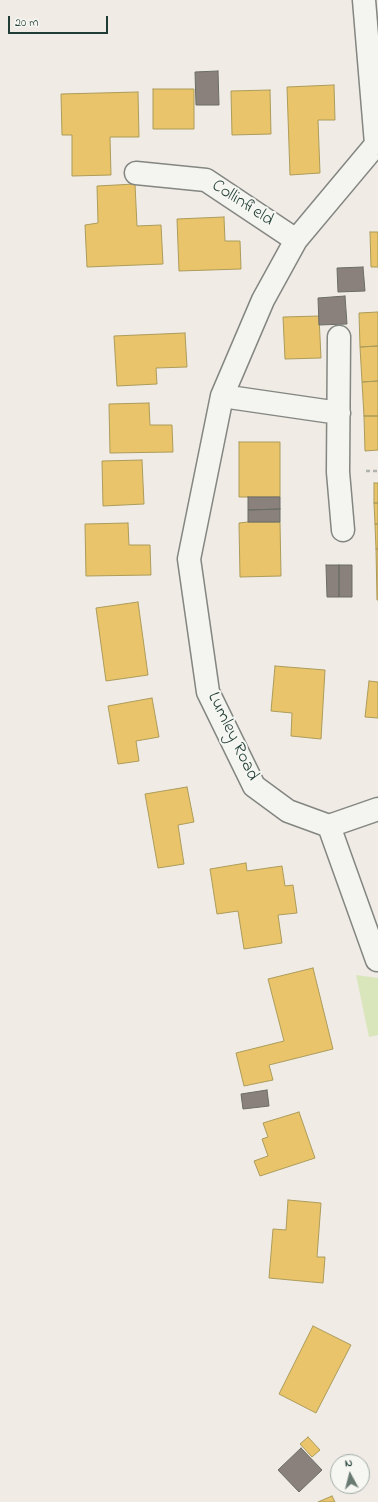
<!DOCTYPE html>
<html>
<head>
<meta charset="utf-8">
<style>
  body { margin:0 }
  #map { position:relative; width:378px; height:1502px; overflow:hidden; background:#f0ebe5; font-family:"Indie Flower",sans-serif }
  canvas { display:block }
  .north { position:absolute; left:330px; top:1454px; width:40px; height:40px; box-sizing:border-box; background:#f6f6f2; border:1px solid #a0aca6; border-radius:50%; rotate:353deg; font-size:11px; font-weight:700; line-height:16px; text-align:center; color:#1f3d34 }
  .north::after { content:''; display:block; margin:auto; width:14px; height:18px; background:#687a72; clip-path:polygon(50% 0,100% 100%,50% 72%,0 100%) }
  .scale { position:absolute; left:8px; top:16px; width:100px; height:18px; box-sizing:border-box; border:2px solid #1f3d34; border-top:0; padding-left:5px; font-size:12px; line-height:14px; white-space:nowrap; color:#1f3d34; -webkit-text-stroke:3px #f6f6f2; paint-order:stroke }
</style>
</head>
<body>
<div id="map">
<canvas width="378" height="1502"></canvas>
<div class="north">N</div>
<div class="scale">20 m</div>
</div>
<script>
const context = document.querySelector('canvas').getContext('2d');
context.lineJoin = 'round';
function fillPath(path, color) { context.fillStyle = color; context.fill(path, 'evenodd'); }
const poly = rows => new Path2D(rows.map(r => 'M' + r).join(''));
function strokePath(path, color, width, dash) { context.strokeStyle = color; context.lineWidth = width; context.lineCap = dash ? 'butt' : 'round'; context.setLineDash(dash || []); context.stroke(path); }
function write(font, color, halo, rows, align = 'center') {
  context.font = font + ' "Indie Flower",sans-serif'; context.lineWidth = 4; context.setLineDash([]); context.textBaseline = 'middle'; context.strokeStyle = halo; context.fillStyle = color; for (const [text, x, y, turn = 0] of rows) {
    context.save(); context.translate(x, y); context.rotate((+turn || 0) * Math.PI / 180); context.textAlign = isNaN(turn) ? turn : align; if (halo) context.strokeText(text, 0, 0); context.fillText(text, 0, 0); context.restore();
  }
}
fillPath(poly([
  [356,975,378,978,378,1035,369,1037]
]), '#d9e6bb');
const homes = poly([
  [334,85,335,120,318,120,320,173,290,175,287,87,334,85],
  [153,89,194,89,194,129,153,129,153,89],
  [270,90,271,134,232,135,231,91,270,90],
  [138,92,139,137,110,137,111,175,72,176,72,135,62,135,61,94,138,92],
  [135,184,137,226,161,225,163,264,87,267,85,225,98,223,97,186,135,184],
  [224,217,225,241,240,241,241,269,179,271,177,219,224,217],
  [370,232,378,232,378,267,371,267,370,232],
  [378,312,378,346,360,347,359,313,378,312],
  [319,316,321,358,285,359,283,317,319,316],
  [185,333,187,367,156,368,157,384,117,386,114,336,185,333],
  [378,346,378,381,362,382,360,347,378,346],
  [378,381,378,416,364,416,362,382,378,381],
  [149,403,150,425,172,425,173,452,110,453,109,404,149,403],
  [364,416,378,416,378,450,365,451,364,416],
  [239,442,280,442,280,497,239,497,239,442],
  [142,460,144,504,103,506,102,461,142,460],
  [374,483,378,483,378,503,374,503,374,483],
  [374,503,378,503,378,524,375,524,374,503],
  [248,522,280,522,281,576,240,577,239,523,248,522],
  [128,523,129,545,150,545,151,575,86,576,85,524,128,523],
  [375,524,378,524,378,549,376,549,375,524],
  [376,549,378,549,378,600,377,600,376,549],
  [138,602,148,675,106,681,96,608,138,602],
  [275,666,325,670,321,739,291,736,292,713,271,711,275,666],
  [369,681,378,682,378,718,365,717,369,681],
  [152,698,159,737,136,741,139,761,118,764,108,706,152,698],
  [187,787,194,822,178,825,184,864,158,868,145,794,187,787],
  [246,863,247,871,282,866,285,886,293,885,297,913,278,915,282,943,244,949,238,911,217,914,210,869,246,863],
  [313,968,333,1049,269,1065,273,1080,244,1086,236,1053,284,1041,268,979,313,968],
  [299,1112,315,1158,260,1176,254,1161,268,1156,262,1139,268,1137,263,1123,299,1112],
  [288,1200,321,1203,317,1257,325,1257,323,1283,269,1278,273,1229,286,1230,288,1200],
  [313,1326,351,1345,316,1413,279,1394,313,1326],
  [308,1437,320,1450,312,1457,300,1444,308,1437],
  [332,1496,335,1502,318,1502,332,1496]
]);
fillPath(homes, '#e9c46a');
strokePath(homes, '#ac9c5a', 1);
const industry = poly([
  [218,71,219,105,196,105,195,72,218,71],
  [363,267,365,291,338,292,337,268,363,267],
  [345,296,347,324,319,325,318,298,345,296],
  [248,497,280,497,280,509,248,510,248,497],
  [280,509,280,522,248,522,248,510,280,509],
  [326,565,339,565,339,597,327,597,326,565],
  [339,565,352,565,352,597,339,597,339,565],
  [267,1090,269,1106,243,1109,241,1094,267,1090],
  [301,1448,322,1470,299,1492,278,1470,301,1448]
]);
fillPath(industry, '#8a817c');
strokePath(industry, '#6a6d66', 1);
const minor = poly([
  [364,0,376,144],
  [136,173,206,180,296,240],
  [339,337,338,472,343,530],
  [222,396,339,413],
  [329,826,378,809],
  [377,960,329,826,288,811,254,786,208,692,189,559,222,396,263,300,296,240,378,142]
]);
strokePath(minor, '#838681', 25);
strokePath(poly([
  [366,471,378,471]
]), '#afb2af', 2.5, [4, 3]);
strokePath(minor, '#f4f4f1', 22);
write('18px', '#1f3d34', '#f6f6f2', [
  ["Collinfield",242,204,33],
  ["Lumley Road",232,737,64]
]);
</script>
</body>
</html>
